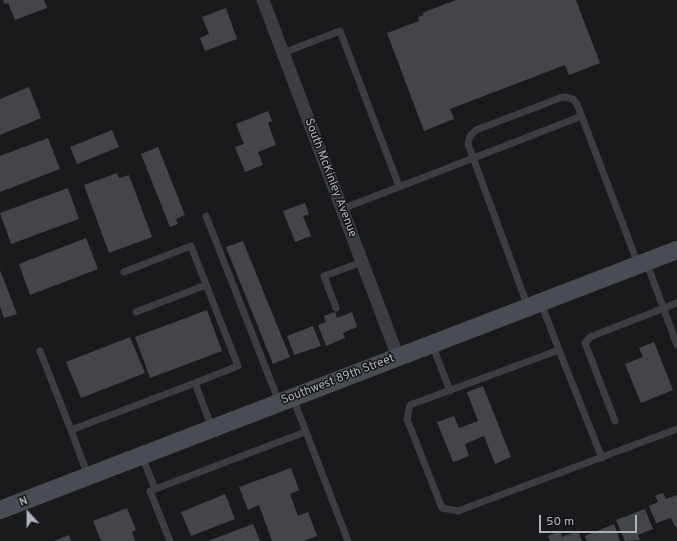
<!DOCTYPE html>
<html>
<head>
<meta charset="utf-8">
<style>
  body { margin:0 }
  #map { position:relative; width:677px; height:541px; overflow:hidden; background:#1a1a1c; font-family:Overpass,sans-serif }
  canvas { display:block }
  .north { position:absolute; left:8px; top:493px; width:40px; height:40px; -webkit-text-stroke:3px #151517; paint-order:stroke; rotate:339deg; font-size:11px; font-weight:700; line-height:16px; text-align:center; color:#acb3bc }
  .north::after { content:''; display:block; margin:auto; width:14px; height:18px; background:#acb3bc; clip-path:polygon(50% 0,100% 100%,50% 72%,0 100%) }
  .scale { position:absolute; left:539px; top:515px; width:98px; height:18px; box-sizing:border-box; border:2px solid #acb3bc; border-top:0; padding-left:5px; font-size:12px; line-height:14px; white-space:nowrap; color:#acb3bc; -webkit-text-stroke:3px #151517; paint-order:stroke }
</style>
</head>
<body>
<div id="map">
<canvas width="677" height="541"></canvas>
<div class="north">N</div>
<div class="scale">50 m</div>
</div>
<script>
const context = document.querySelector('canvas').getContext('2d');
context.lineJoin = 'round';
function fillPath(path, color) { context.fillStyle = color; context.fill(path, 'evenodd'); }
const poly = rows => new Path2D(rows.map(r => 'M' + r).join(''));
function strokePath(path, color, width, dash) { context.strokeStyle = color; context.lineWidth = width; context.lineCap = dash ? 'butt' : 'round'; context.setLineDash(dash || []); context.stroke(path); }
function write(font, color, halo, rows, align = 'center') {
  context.font = font + ' Overpass,sans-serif'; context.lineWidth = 3; context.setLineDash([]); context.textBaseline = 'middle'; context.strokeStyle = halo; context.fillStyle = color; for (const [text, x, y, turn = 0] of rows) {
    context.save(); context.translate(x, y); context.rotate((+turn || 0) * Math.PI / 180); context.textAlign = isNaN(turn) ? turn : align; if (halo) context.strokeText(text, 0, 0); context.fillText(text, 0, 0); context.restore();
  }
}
fillPath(poly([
  [3,0,44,0,47,8,15,20,8,3,5,4],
  [456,0,576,0,600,63,569,75,565,65,450,109,454,119,424,131,387,33,419,21,418,17,424,15,422,13],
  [226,8,237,39,205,51,200,38,209,34,202,17],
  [29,87,41,118,0,135,0,99],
  [268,111,272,121,268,123,276,145,258,152,263,165,245,172,235,147,244,144,236,124],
  [112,130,119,147,77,164,70,147],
  [48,138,60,169,0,192,0,156],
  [158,147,185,215,176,219,178,224,170,227,141,154],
  [117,173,119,178,129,175,152,237,109,253,84,185],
  [68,188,79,219,11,244,0,213],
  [305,203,309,214,303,216,311,236,295,242,283,211],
  [86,238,98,269,30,295,19,264],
  [243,241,290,357,273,364,226,247],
  [0,270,17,314,4,318,0,307],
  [207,310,222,351,150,378,135,337],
  [335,312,337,318,352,312,357,327,343,333,345,338,326,346,318,325,326,322,324,316],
  [313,326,321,346,294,355,287,336],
  [130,337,145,373,81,398,66,362],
  [654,342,673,390,641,403,625,364,643,357,639,348],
  [483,386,511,457,495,464,484,436,465,444,469,456,453,462,437,422,454,416,459,428,478,421,467,392],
  [291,468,299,490,290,494,298,516,308,512,317,536,304,541,272,541,259,505,248,510,239,487],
  [663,493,666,499,677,495,677,526,675,527,671,518,656,523,649,506,658,502,655,496],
  [225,494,235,519,191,536,181,512],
  [127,508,136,530,132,532,135,541,101,541,93,521],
  [645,509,653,529,638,535,640,540,625,541,616,520],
  [253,524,260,541,208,541],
  [614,524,620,541,587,541,585,536],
  [560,531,562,537,578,531,582,541,550,541,548,536],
  [69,535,71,541,54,541]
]), '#444549');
strokePath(poly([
  [283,53,340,31,399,186],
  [342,209,582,116],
  [206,216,279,402],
  [646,261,677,345],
  [124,272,191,246,238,366,195,383,212,428],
  [541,303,559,350,410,405,407,419,442,508,458,511,677,429],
  [528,307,468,144,470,136,476,130,560,98,565,97,573,99,577,104,638,264],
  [336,308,324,276,362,262],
  [136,312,206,285],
  [432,344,450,391],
  [559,350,602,458],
  [40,351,71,430],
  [293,398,348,541],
  [615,421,585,343,590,337,677,303],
  [142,456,155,489],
  [88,476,71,430,195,383],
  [170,541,150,491,305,432]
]), '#3b3d42', 7);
strokePath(poly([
  [263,0,398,357]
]), '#3b3d42', 13);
strokePath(poly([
  [0,510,677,250]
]), '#494c52', 18);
write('12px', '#acb3bc', '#151517', [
  ["South McKinley Avenue",330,178,69],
  ["Southwest 89th Street",338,380,-21]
]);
</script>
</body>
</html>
